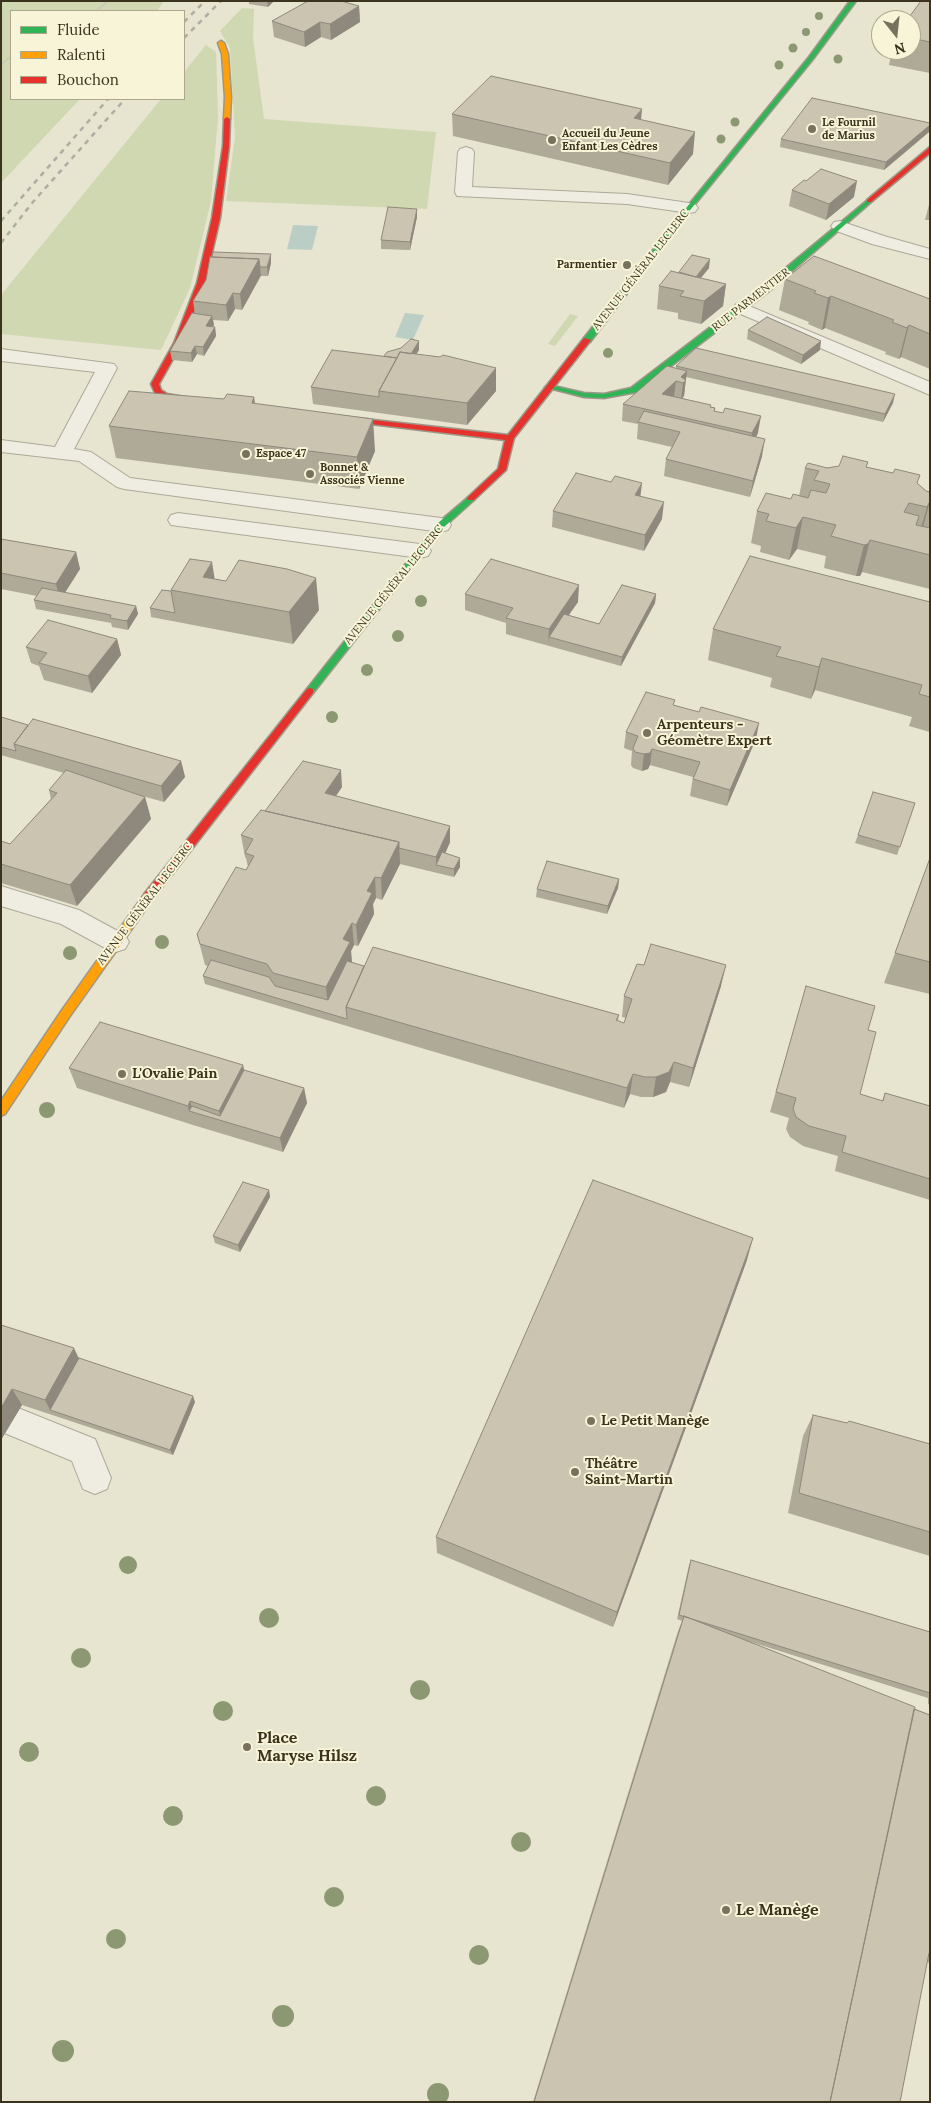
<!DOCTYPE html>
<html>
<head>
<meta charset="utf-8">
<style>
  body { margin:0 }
  #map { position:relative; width:931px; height:2103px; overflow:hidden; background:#e7e4d0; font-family:Lora,serif }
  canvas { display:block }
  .frame { position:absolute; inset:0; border:2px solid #3c331f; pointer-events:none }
  .legend { position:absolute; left:10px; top:10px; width:175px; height:90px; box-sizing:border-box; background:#f7f4d7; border:1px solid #aca78d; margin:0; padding:6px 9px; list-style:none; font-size:15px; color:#3c331f }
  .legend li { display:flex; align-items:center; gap:10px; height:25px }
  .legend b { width:25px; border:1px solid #aca78d }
  .north { position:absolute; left:871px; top:10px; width:50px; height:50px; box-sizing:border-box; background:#f7f4d7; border:1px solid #aca78d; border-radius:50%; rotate:164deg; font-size:14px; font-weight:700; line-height:20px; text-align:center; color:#3c331f }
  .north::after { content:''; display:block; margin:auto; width:18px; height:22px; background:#78715d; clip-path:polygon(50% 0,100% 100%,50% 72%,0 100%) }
</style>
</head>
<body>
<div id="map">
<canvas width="931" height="2103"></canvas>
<div class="frame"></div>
<ul class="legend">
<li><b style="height:6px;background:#30b455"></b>Fluide</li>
<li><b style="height:6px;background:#ff9f0a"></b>Ralenti</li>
<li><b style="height:6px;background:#e5322d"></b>Bouchon</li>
</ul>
<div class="north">N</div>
</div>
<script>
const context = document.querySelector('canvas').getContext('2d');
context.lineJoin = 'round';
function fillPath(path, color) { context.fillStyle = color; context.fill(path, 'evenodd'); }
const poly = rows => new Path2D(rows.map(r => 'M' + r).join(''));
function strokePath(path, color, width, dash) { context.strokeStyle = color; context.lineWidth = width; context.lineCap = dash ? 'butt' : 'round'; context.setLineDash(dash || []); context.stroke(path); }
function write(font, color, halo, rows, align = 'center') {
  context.font = font + ' Lora,serif'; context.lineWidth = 4; context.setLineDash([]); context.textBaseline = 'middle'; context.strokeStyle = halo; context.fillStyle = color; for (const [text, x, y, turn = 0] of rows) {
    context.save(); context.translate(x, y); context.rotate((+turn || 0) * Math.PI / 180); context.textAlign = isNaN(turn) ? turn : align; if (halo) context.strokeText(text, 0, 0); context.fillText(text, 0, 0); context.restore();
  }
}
fillPath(poly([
  [1,1,164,1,157,11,11,11,11,99,80,99,1,183],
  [242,8,254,9,253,38,264,119,436,132,427,209,226,201,235,137,230,48,220,31],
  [206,45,216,52,218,117,211,201,190,288,161,350,1,334,1,295,161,99,184,99,184,72],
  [570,314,578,316,555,346,548,344]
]), '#d0d8b2');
fillPath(poly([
  [293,225,318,226,312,250,287,249],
  [405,313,424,315,413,340,395,337]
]), '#bbcec6');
const lane = poly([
  [466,147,472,149,474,152,472,187,627,194,689,203,695,204,698,208,695,212,689,213,627,204,457,196,455,192,458,152,460,149,466,147],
  [742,303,930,382,930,395,736,312,733,308,736,304,742,303],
  [1,349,114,364,117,368,74,449,91,452,130,478,441,518,448,520,451,525,448,530,441,532,124,489,117,487,79,461,1,452,1,440,55,447,95,372,1,361,1,349],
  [178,513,420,544,428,546,431,551,428,556,420,558,171,525,168,520,171,515,178,513],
  [1,886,79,910,125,935,129,942,125,949,116,952,107,949,61,924,1,906,1,886],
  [13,1406,95,1439,111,1478,107,1489,95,1494,83,1489,72,1461,2,1432,1,1411,13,1406]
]);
const street = poly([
  [840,221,884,236,930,249,930,259,872,244,834,230,831,226,834,222,840,221]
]);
const fast = poly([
  [850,1,856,1,813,59,691,209,590,342,584,342,584,338,687,207,809,57,850,1],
  [869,199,872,201,871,202,769,291,637,392,604,398,584,397,545,387,549,385,584,393,604,394,631,388,763,287,869,199],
  [471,495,474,496,474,500,444,527,313,693,307,693,307,689,438,523,471,495]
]);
const slow = poly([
  [221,41,224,43,228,54,231,97,230,119,227,121,224,119,225,97,222,54,218,43,221,41],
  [149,892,154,896,153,899,70,1016,5,1114,1,1116,1,1101,62,1010,145,893,149,892]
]);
const jam = poly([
  [227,117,230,119,229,146,220,218,205,283,182,343,159,384,161,390,167,394,200,400,201,402,197,404,162,398,155,393,151,384,174,343,197,283,212,218,223,146,224,119,227,117],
  [930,147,930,153,871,202,867,202,867,200,930,147],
  [584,338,591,340,514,438,506,470,474,500,468,500,467,498,498,469,505,440,337,420,333,418,337,416,508,435,584,338],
  [310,688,313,689,313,693,153,899,145,899,144,896,145,893,307,689,310,688]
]);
strokePath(lane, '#ada998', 2);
strokePath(street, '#ada998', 2);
strokePath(fast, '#9c9888', 3);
strokePath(slow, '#9c9888', 3);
strokePath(jam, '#9c9888', 3);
strokePath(poly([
  [96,11,108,1],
  [1,64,11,57]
]), '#c8c5b8', 2, [2.5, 1]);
fillPath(lane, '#efede2');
fillPath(street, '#efede2');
fillPath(fast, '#30b455');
fillPath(slow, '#ff9f0a');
fillPath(jam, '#e5322d');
strokePath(poly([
  [184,22,205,1],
  [184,38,221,1],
  [1,221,108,99],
  [1,243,32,203,125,99]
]), '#aeada2', 2.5, [5, 5]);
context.fillStyle = '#8c9872';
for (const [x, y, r] of [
  [819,16,4],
  [806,32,4],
  [793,48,4.5],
  [838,59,4.5],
  [779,65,4.5],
  [735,122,4.5],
  [721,139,4.5],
  [608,353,5],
  [421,601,6],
  [398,636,6],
  [367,670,6],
  [332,717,6],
  [162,942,7],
  [70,953,7],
  [47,1110,8],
  [128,1565,9],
  [269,1618,10],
  [81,1658,10],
  [420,1690,10],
  [223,1711,10],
  [29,1752,10],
  [376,1796,10],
  [173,1816,10],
  [521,1842,10],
  [334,1897,10],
  [116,1939,10],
  [479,1955,10],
  [283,2016,11],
  [63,2051,11],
  [438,2094,11]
]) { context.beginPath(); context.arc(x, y, r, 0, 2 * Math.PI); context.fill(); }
fillPath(poly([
  [249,1,274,1,268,7,249,4],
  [930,1,930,73,889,65,892,50,911,50,911,20],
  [359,6,360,22,331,40,321,37,305,47,274,37,272,21],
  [452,114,641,120,693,154,668,185,453,136],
  [930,123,929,132,884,170,780,147,781,139],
  [792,190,854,197,826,220,789,206],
  [930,201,930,220,925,220],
  [417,209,417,217,410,250,381,249,381,240],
  [271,263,268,276,261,276,242,310,235,309,228,321,213,320,214,325,212,327,215,327,216,336,204,356,197,354,192,362,172,360,170,351,195,314,193,301,206,280],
  [709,268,701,278,726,284,723,306,701,324,678,319,678,313,657,309,659,286,679,272],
  [785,279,930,299,930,369,901,357,899,359,885,354,886,352,825,328,822,330,808,324,809,322,779,310],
  [748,330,820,350,801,364,747,339],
  [419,350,416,354,496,391,467,425,313,404,311,387,384,356],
  [676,366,893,403,883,422,686,377,684,396,682,398,715,408,715,411,758,433,756,437,762,456,750,497,664,476,666,459,672,447,637,439,638,424,622,421,623,404,676,368],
  [254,397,255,404,375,451,359,489,116,458,109,426,224,399],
  [867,467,917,483,926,491,930,492,930,589,862,572,860,576,856,576,824,568,826,556,797,549,789,560,760,552,761,546,751,543,757,511,799,496,805,468],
  [553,511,662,519,644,551,552,527],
  [1,539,76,552,80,569,65,593,136,606,138,614,128,630,112,627,111,623,36,609,34,600,37,596,1,589],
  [215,579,319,610,293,644,151,617,150,608,171,591,171,590],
  [465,594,578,602,568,615,599,624,656,594,655,603,621,666,506,634,506,623,465,610],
  [930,602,930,732,909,726,912,717,815,690,811,699,770,687,772,678,708,660,713,629],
  [117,639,121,655,92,693,44,680,39,666,31,663,26,647],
  [674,705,756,739,727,806,690,796,693,777,650,765,648,769,642,771,633,768,631,765,632,751,624,748,626,732],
  [1,717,28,725,181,761,185,777,164,802,128,792,145,797,151,819,77,906,1,883,1,841,10,844,51,799,49,790,64,773,1,755],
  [342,787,336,796,450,842,445,853,460,867,454,877,400,864,382,900,376,898,373,904,374,914,358,946,354,945,351,951,352,962,364,967,619,1015,618,1021,624,1023,626,1018,622,1017,624,996,721,986,689,1087,670,1082,666,1092,653,1097,641,1097,630,1094,624,1108,205,984,203,976,208,966,205,965,197,934,248,867,246,858,245,857,241,835,265,811],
  [915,803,897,855,855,843,858,835],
  [930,858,930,994,884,983],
  [619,879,618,888,607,914,536,897,537,889],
  [806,986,868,1030,860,1094,882,1101,885,1093,930,1106,930,1200,835,1171,838,1156,803,1146,790,1137,786,1129,789,1118,770,1112],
  [243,1065,244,1070,304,1088,307,1103,283,1152,193,1125,77,1088,69,1068],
  [269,1190,270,1197,240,1252,215,1243,213,1236],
  [747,1260,613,1627,437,1553,436,1537],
  [1,1325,79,1358,195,1402,173,1455,22,1405,1,1440],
  [813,1415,930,1444,930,1556,788,1513,803,1436],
  [691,1560,930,1632,930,1705,928,1704,928,1698,748,1641,930,1715,930,1963,927,1962,900,2102,533,2102,678,1631,682,1621,677,1619,689,1565]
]), '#afa998');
fillPath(poly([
  [267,1,274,1,268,7],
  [359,6,360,22,331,40,330,24],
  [320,22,321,37,305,47,304,32],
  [642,109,640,131,634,118],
  [930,125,929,132,884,170,886,162],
  [695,132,693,154,668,185,670,163],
  [857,181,854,197,826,220,829,204],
  [417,209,417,217,410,250,410,242],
  [271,254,271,263,268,276,267,267],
  [259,259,261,275,242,310,240,294],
  [710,259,709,268,695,285,696,277],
  [726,284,723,306,701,324,704,301],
  [233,293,235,309,228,321,226,305],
  [831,296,825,328,822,330,828,298],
  [212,316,214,325,208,334,206,326],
  [909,325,901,357,899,359,907,328],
  [215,327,216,336,204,356,203,347],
  [419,341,419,350,403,375,403,366],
  [821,341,820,350,801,364,803,355],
  [195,346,197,354,192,362,191,353],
  [496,368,496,391,467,425,467,403],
  [687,371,684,396,681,400,683,383,681,377],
  [676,381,674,397,662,394],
  [895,394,893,403,883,422,885,414],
  [254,397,258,429,252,403],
  [761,416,758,433,749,450,752,433],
  [373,419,375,451,359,489,357,457],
  [765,439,762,456,750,497,753,481],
  [642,483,640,500,635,495],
  [930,501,922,531,918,539,927,507],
  [664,502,662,519,644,551,645,535],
  [803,517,797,549,789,560,796,528],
  [870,540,862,572,860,576,856,576,864,545],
  [76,552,80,569,60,600,56,584],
  [212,562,217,594,203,577],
  [316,578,319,610,293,644,289,612],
  [579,585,578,602,553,638,549,637,548,646,549,629],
  [656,594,655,603,621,666,622,657],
  [136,606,138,614,128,630,127,621],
  [117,639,121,655,92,693,88,676],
  [822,658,815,690,811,699,819,667],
  [759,723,756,739,727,806,730,790],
  [652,749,650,765,648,769,642,771,644,754],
  [181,761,185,777,164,802,161,786],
  [341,770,342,787,327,809,325,793],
  [145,797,151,819,77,906,70,885],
  [450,826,450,842,440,866,436,865,436,857],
  [399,842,400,864,382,900,381,878],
  [460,858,460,867,454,877,454,869],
  [375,877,376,898,373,904,374,914,358,946,356,925,367,891],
  [619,879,618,888,607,914,608,906],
  [352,923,354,945,351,951,352,963,328,1008,326,987,343,939],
  [726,965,721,986,689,1087,693,1068],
  [674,1062,670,1082,666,1092,653,1097,656,1077],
  [243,1065,247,1085,221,1120,219,1111],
  [633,1074,630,1094,624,1108,627,1088],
  [304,1088,307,1103,283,1152,280,1138],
  [190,1101,193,1112,189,1111,188,1106],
  [269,1190,270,1197,240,1252,238,1245],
  [753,1238,747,1260,613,1627,617,1612],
  [74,1348,82,1365,50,1410,45,1400],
  [12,1389,22,1405,1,1440,1,1408],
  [193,1396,195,1402,173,1455,170,1450]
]), '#8e897c');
const building = poly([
  [308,1,341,1,359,6,330,24,320,22,304,32,272,21,308,1],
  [921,1,930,1,930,42,911,38,911,20,907,20,921,1],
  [491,76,642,109,634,118,695,132,670,163,452,114,491,76],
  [812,98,930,123,930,125,886,162,781,139,812,98],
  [821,169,857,181,829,204,792,190,804,180,806,181,821,169],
  [388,207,417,209,410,242,381,240,388,207],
  [213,252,271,254,267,267,260,267,259,259,212,257,213,252],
  [692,255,710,259,696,277,679,272,692,255],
  [814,256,930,299,930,334,909,325,907,328,892,322,894,320,831,296,828,298,814,293,816,291,785,279,814,256],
  [210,257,259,259,240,294,233,293,226,305,193,301,206,280,210,257],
  [671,271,726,284,704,301,680,296,684,291,659,286,671,271],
  [192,313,212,316,206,326,215,327,203,347,195,346,191,353,170,351,192,313],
  [767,317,821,341,803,355,748,330,767,317],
  [411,339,419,341,411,354,400,352,397,358,384,356,387,352,401,348,411,339],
  [696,348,895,394,885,414,676,366,696,348],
  [332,350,397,358,379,391,379,397,311,387,332,350],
  [400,352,440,357,443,355,496,368,467,403,379,391,400,352],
  [667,366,687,371,681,377,686,380,683,383,676,381,662,394,711,405,710,407,715,408,714,411,723,413,725,408,761,416,752,433,623,404,667,366],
  [129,391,224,399,227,394,254,397,252,403,373,419,357,457,109,426,129,391],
  [644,411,765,439,753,481,666,459,680,432,638,422,644,411],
  [843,456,868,462,866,467,893,473,895,469,920,475,917,483,926,491,930,492,930,501,927,507,909,503,904,512,919,516,916,525,930,528,930,555,870,540,868,544,864,545,831,536,836,525,803,517,796,528,766,521,769,514,757,511,766,493,791,499,793,494,808,498,811,490,826,493,830,484,814,480,819,471,805,468,808,463,827,468,839,466,843,456],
  [576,473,611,482,615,476,642,483,635,495,664,502,645,535,553,511,576,473],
  [1,539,76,552,56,584,1,573,1,539],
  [750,556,930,602,930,697,919,694,922,685,822,658,819,667,776,656,781,647,713,629,750,556],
  [190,559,212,562,203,577,226,581,239,560,287,569,316,578,289,612,171,590,190,559],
  [491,559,579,585,549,629,506,618,513,608,465,594,491,559],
  [622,585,656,594,622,657,549,637,564,614,599,624,622,585],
  [42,588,136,606,127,621,110,618,111,615,34,600,42,588],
  [162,590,171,591,175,613,150,608,162,590],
  [48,620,117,639,88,676,39,663,47,653,26,647,48,620],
  [646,692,675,700,673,705,699,712,701,707,759,723,730,790,693,779,700,762,652,749,650,753,644,754,635,752,633,748,638,736,626,732,646,692],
  [1,717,28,725,14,744,16,751,1,747,1,717],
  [33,719,181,761,161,786,14,744,33,719],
  [303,761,341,770,325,793,450,826,436,857,399,848,399,842,265,811,303,761],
  [66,770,145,797,70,885,1,864,1,841,10,844,57,793,49,790,66,770],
  [873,792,915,803,900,847,858,835,873,792],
  [261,810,399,842,381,878,375,877,367,891,372,893,356,925,352,923,343,939,350,942,326,987,273,973,267,964,200,944,197,934,236,867,246,870,254,856,245,853,253,839,241,835,261,810],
  [442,852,460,858,454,869,436,865,442,852],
  [930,858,930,962,895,953,930,858],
  [547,861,619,879,608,906,537,889,547,861],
  [651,944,726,965,693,1068,674,1062,669,1072,656,1077,645,1077,633,1074,627,1088,346,1007,373,947,619,1015,616,1020,624,1023,632,999,624,996,637,964,644,965,651,944],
  [211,960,269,977,275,986,328,1000,347,961,364,966,346,1007,347,1019,203,976,211,960],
  [806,986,875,1006,868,1030,876,1032,860,1094,883,1101,885,1093,930,1106,930,1179,842,1152,846,1136,809,1126,796,1117,793,1109,796,1098,776,1092,806,986],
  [100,1022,243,1065,219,1111,190,1101,188,1106,69,1068,100,1022],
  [244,1070,304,1088,280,1138,189,1111,192,1106,220,1116,244,1070],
  [593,1180,753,1238,617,1612,436,1537,593,1180],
  [243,1182,269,1190,238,1245,213,1236,243,1182],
  [1,1325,74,1348,45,1400,12,1389,1,1408,1,1325],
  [79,1358,193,1396,170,1450,50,1410,79,1358],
  [813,1415,847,1423,849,1421,930,1444,930,1532,799,1493,813,1415],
  [691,1560,930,1632,930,1693,679,1615,691,1560],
  [684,1616,915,1707,830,2102,534,2102,684,1616],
  [914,1709,930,1715,930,1953,929,1953,900,2102,830,2102,914,1709]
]);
fillPath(building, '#cbc4b1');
strokePath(building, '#8e897c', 1);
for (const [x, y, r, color] of [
  [812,129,5,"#78715d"],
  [552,140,5,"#78715d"],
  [627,265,5,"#78715d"],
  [246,454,5,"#78715d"],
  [310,474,5,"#78715d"],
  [647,733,5,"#78715d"],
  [122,1074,5,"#78715d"],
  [591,1421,5,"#78715d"],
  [575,1472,5,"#78715d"],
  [247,1747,5,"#78715d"],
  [726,1910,5,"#78715d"]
]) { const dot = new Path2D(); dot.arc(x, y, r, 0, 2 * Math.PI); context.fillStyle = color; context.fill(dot); strokePath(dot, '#f7f4d7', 2); }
write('bold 11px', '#3c331f', '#f7f4d7', [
  ["Le Fournil",822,123],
  ["de Marius",822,136],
  ["Accueil du Jeune",562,134],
  ["Enfant Les Cèdres",562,147],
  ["Parmentier",617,265,"right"],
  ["Espace 47",256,454],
  ["Bonnet &",320,468],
  ["Associés Vienne",320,481]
], 'left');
write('11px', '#3c331f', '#f7f4d7', [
  ["AVENUE GÉNÉRAL LECLERC",641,270,-52],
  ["RUE PARMENTIER",751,300,-38],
  ["AVENUE GÉNÉRAL LECLERC",394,585,-51],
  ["AVENUE GÉNÉRAL LECLERC",145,904,-53]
]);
write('bold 14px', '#3c331f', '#f7f4d7', [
  ["Arpenteurs -",657,725],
  ["Géomètre Expert",657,741],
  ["L'Ovalie Pain",132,1074],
  ["Le Petit Manège",601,1421],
  ["Théâtre",585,1464],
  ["Saint-Martin",585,1480]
], 'left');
write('bold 16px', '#3c331f', '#f7f4d7', [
  ["Place",257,1738],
  ["Maryse Hilsz",257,1756],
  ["Le Manège",736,1910]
], 'left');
</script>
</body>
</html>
